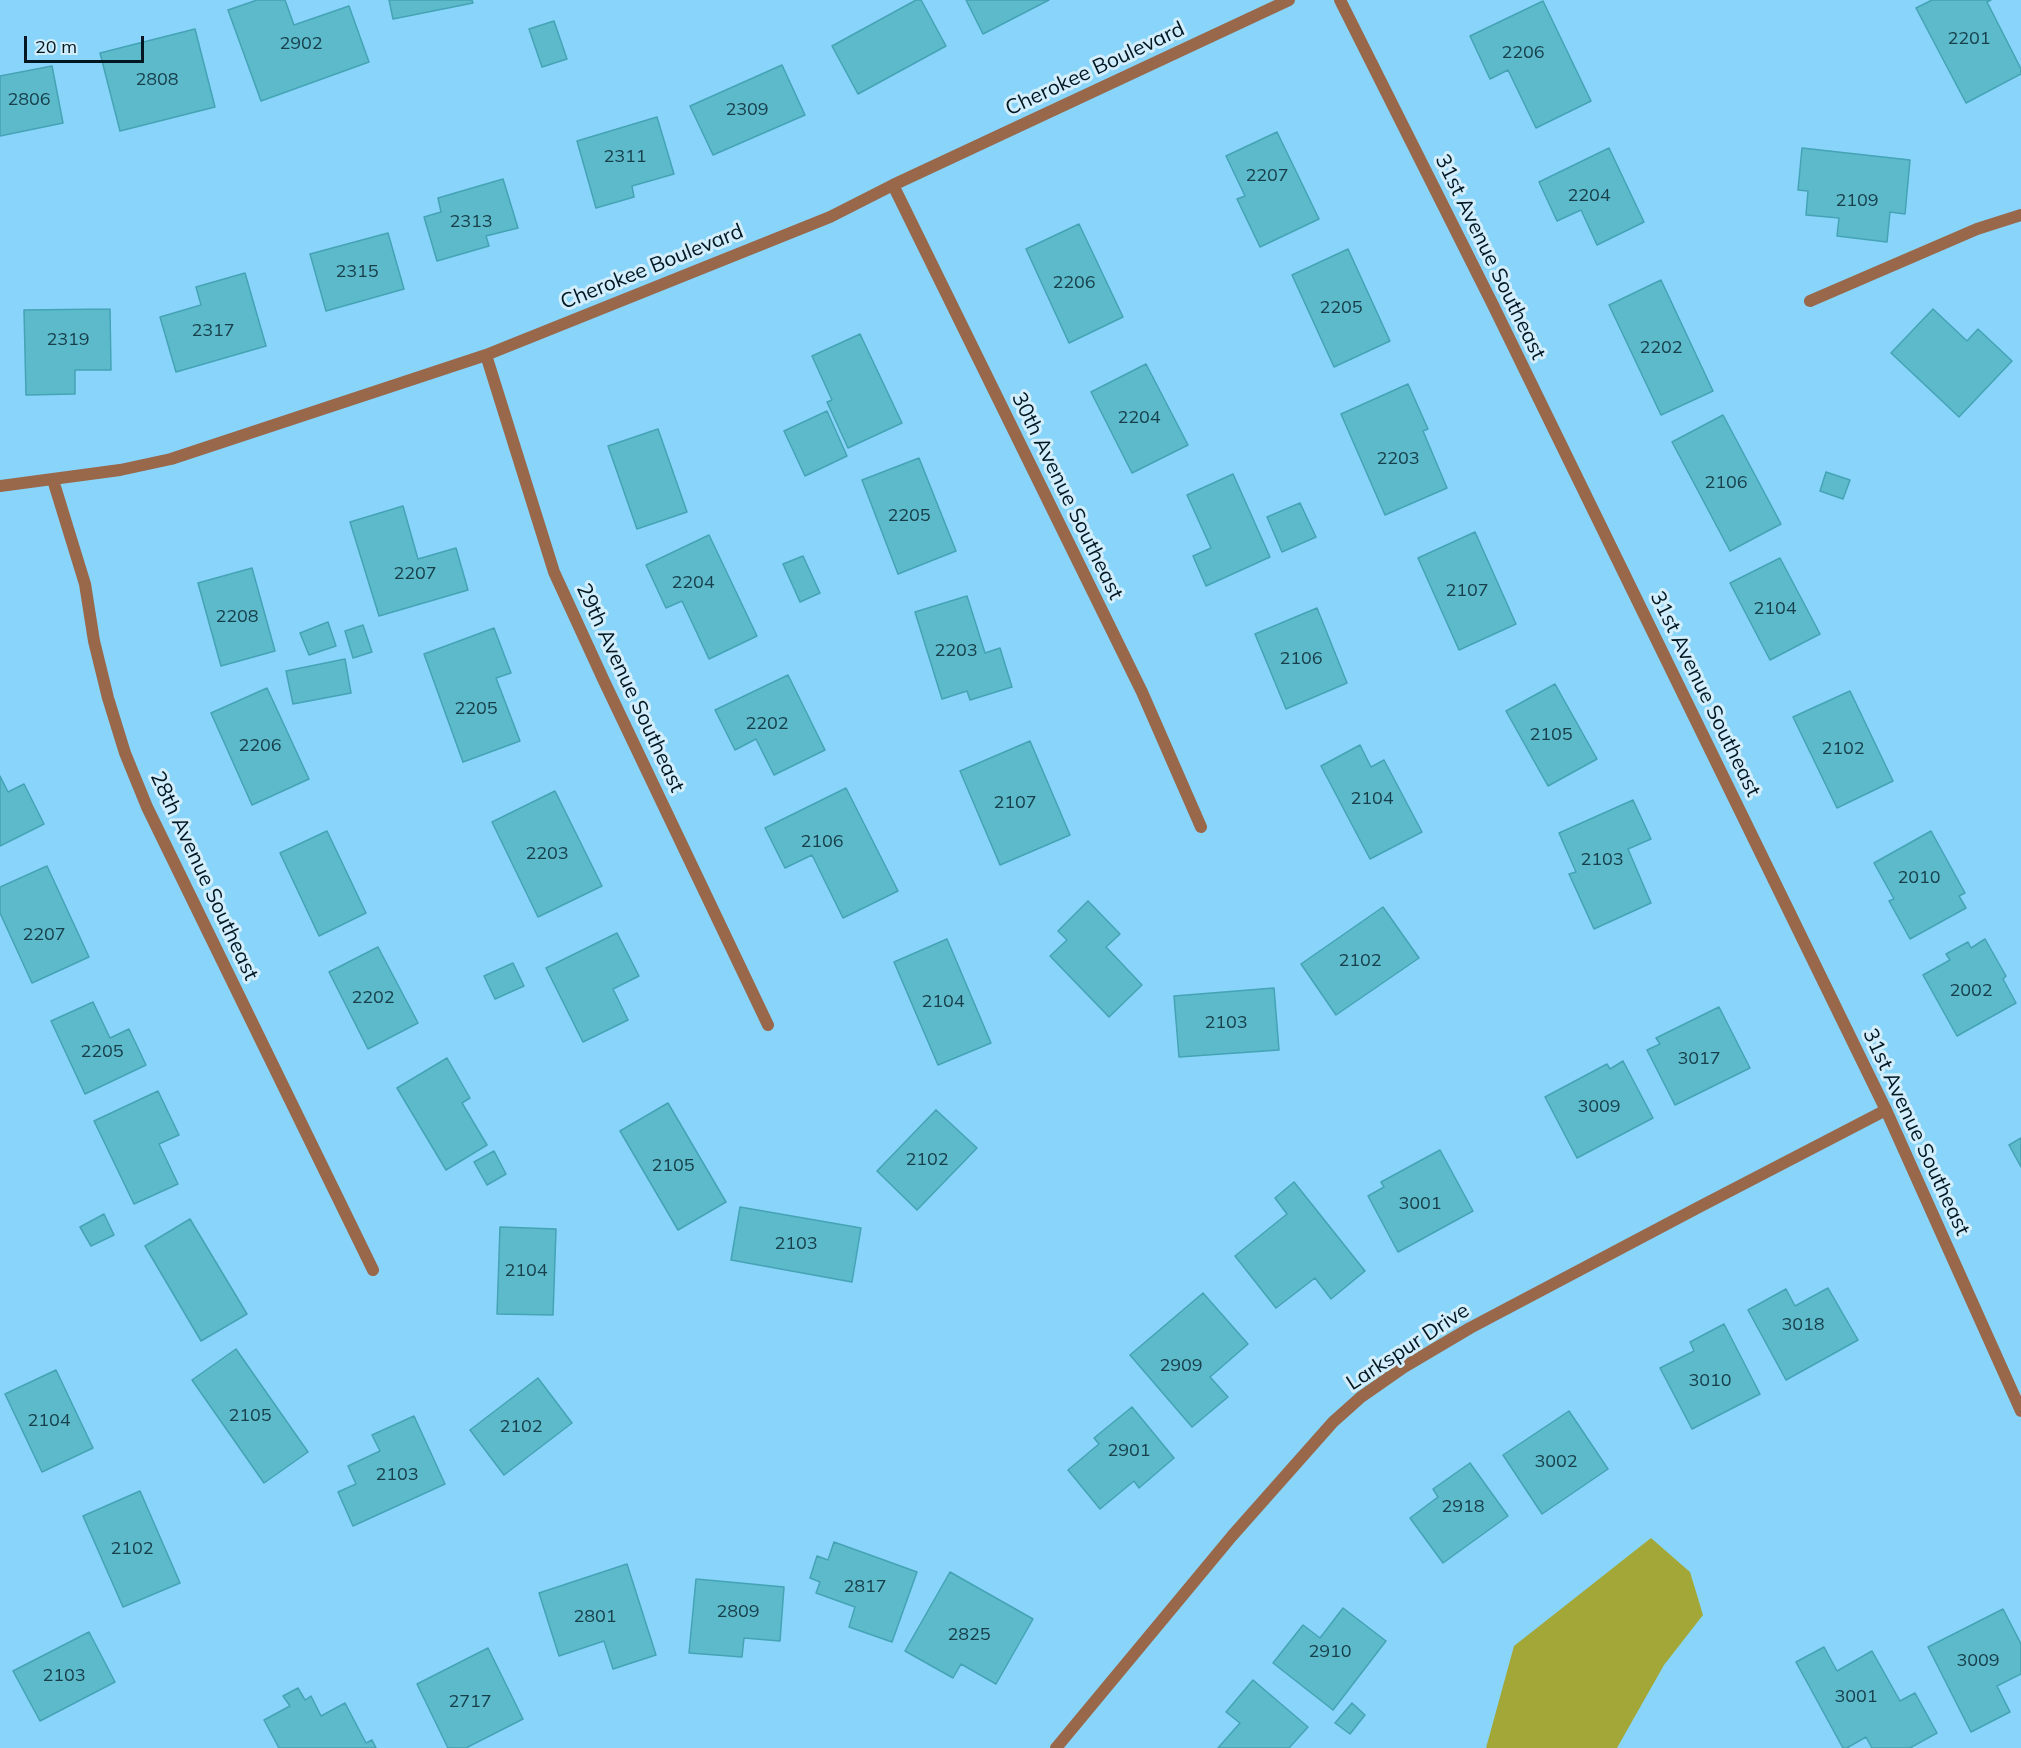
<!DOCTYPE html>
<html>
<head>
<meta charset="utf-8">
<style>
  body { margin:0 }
  #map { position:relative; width:2021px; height:1748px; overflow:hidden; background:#89d4fa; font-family:Mulish,sans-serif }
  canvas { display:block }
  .scale { position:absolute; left:24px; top:36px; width:120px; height:27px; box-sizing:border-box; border:3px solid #011722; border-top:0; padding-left:8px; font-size:18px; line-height:21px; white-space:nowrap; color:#011722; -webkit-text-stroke:4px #d2eefe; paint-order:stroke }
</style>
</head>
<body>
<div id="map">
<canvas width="2021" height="1748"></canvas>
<div class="scale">20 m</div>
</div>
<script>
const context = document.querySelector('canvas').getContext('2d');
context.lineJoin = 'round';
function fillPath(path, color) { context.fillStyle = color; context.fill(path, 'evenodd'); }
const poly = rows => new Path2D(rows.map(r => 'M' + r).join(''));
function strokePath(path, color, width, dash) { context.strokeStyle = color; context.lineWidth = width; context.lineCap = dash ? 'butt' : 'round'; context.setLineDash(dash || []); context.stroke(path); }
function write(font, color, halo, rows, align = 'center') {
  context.font = font + ' Mulish,sans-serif'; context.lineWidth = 6; context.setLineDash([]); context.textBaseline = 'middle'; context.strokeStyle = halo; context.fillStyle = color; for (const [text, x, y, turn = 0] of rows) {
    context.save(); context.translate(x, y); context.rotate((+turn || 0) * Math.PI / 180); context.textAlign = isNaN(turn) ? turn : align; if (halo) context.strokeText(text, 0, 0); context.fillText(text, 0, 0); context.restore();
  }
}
fillPath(poly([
  [1651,1538,1690,1572,1703,1615,1664,1665,1617,1748,1486,1748,1514,1646]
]), '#a2a737');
const building = poly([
  [257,0,285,0,294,25,349,6,369,62,261,101,228,10,257,0],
  [389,0,472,0,473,3,393,19,389,0],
  [916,0,921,0,946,46,858,94,832,46,916,0],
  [966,0,1049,0,983,34,966,0],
  [1932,0,1991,0,1987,2,2021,69,2021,74,1966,103,1916,8,1932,0],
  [1543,1,1591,101,1536,128,1508,70,1490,79,1470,36,1543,1],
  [554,21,567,59,542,67,529,29,554,21],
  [195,29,215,107,120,131,100,53,195,29],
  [782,65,805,115,713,155,690,106,782,65],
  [52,66,63,123,0,136,0,76,52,66],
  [657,117,674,174,632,186,634,197,596,208,577,141,657,117],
  [1277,132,1319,219,1260,247,1237,199,1245,196,1226,156,1277,132],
  [1609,148,1644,222,1597,245,1581,210,1557,221,1539,182,1609,148],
  [1802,148,1910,160,1905,214,1890,212,1887,242,1837,236,1839,218,1806,215,1808,191,1798,190,1802,148],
  [503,179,518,228,486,236,489,246,437,261,424,217,441,212,438,198,503,179],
  [1079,224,1123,317,1069,343,1026,249,1079,224],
  [388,233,404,289,326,311,310,254,388,233],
  [1348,249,1390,341,1334,367,1292,275,1348,249],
  [245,273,266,346,176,372,160,317,201,305,196,287,245,273],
  [1661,280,1713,391,1661,415,1609,305,1661,280],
  [110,309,111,370,75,370,75,394,26,395,24,310,110,309],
  [1933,309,1967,341,1978,329,2012,361,1959,417,1891,353,1933,309],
  [860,334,902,423,848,448,827,402,832,400,812,356,860,334],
  [1146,364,1188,445,1132,473,1091,392,1146,364],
  [1408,384,1428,429,1423,431,1447,488,1385,515,1341,414,1408,384],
  [827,411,847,456,805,476,784,431,827,411],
  [1723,415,1781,524,1730,551,1672,442,1723,415],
  [658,429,687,512,637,529,608,446,658,429],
  [919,458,956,551,898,574,862,480,919,458],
  [1826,472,1850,480,1843,499,1820,491,1826,472],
  [1233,474,1270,557,1206,586,1193,556,1211,548,1187,495,1233,474],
  [1300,503,1316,537,1282,552,1267,517,1300,503],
  [403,506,418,559,456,548,468,590,379,616,350,522,403,506],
  [1475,532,1516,624,1459,650,1418,558,1475,532],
  [709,535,757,636,709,659,682,601,666,608,646,565,709,535],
  [803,556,820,593,800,602,783,564,803,556],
  [1780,558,1820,634,1770,660,1730,583,1780,558],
  [252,568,275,651,221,666,198,583,252,568],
  [967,596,985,653,1000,648,1012,687,970,700,967,691,942,699,915,612,967,596],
  [1317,608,1347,683,1286,709,1255,634,1317,608],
  [328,622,336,646,309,655,300,633,328,622],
  [363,625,372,652,353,658,345,631,363,625],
  [494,628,511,673,496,678,520,741,463,762,424,654,494,628],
  [345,659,351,693,293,704,286,671,345,659],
  [788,675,825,750,774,775,756,739,735,750,715,710,788,675],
  [1555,684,1597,759,1548,786,1506,711,1555,684],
  [267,688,309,779,252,805,211,713,267,688],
  [1850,691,1893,781,1837,808,1793,717,1850,691],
  [1030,741,1070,835,1000,865,960,771,1030,741],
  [1360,745,1371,767,1384,760,1422,832,1370,859,1321,766,1360,745],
  [0,776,8,792,24,784,44,824,0,846,0,776],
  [846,788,898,891,843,918,812,855,785,868,765,828,846,788],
  [555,791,602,886,538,917,492,822,555,791],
  [1633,800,1651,839,1628,849,1651,903,1594,929,1569,874,1576,872,1559,833,1633,800],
  [327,831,366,913,319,936,280,853,327,831],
  [1931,831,1965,893,1959,896,1966,908,1910,939,1889,901,1894,899,1874,863,1931,831],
  [47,866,89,957,32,983,0,913,0,887,47,866],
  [1088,901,1120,934,1106,947,1142,985,1109,1017,1050,956,1067,940,1058,931,1088,901],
  [1383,907,1419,958,1336,1015,1301,964,1383,907],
  [617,933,639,976,613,989,628,1020,583,1042,546,968,617,933],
  [947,939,991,1043,938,1065,894,962,947,939],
  [1985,939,2006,976,2003,979,2016,1003,1957,1036,1923,975,1950,960,1946,954,1968,942,1971,948,1985,939],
  [378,947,418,1023,368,1049,329,972,378,947],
  [513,963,524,986,495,999,484,976,513,963],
  [1274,988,1279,1050,1179,1057,1174,996,1274,988],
  [93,1002,110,1038,129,1029,146,1065,85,1094,51,1021,93,1002],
  [1719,1007,1750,1068,1675,1105,1647,1050,1660,1044,1656,1038,1719,1007],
  [447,1058,470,1098,462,1103,487,1145,446,1170,397,1088,447,1058],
  [1623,1061,1653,1118,1577,1158,1545,1097,1607,1064,1610,1069,1623,1061],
  [158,1091,179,1135,159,1144,178,1184,134,1204,94,1121,158,1091],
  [668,1103,726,1202,678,1230,620,1131,668,1103],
  [936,1110,977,1148,917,1210,877,1171,936,1110],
  [2021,1138,2021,1167,2009,1145,2021,1138],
  [1440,1150,1473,1211,1398,1252,1368,1196,1384,1187,1381,1182,1440,1150],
  [494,1151,506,1174,487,1185,474,1162,494,1151],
  [1294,1182,1365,1271,1331,1299,1315,1278,1276,1308,1235,1256,1287,1214,1275,1198,1294,1182],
  [740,1207,861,1228,852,1282,731,1260,740,1207],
  [104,1214,114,1235,91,1246,80,1227,104,1214],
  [190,1219,247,1314,201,1341,145,1246,190,1219],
  [500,1227,556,1229,553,1315,497,1314,500,1227],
  [1828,1288,1858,1340,1786,1380,1748,1310,1786,1289,1795,1306,1828,1288],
  [1203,1293,1248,1344,1210,1377,1228,1397,1192,1427,1130,1355,1203,1293],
  [1724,1324,1760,1394,1692,1429,1660,1368,1694,1351,1690,1342,1724,1324],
  [236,1349,308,1452,264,1483,192,1380,236,1349],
  [56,1370,93,1448,42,1472,5,1394,56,1370],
  [538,1378,572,1423,504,1475,470,1430,538,1378],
  [1132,1407,1174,1458,1139,1488,1134,1481,1100,1509,1068,1470,1099,1444,1094,1438,1132,1407],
  [1569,1411,1608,1469,1542,1514,1503,1455,1569,1411],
  [414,1416,445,1484,353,1526,338,1492,356,1484,348,1466,380,1451,372,1435,414,1416],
  [1470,1463,1508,1516,1443,1563,1410,1518,1438,1497,1433,1489,1470,1463],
  [140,1491,180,1583,123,1607,83,1516,140,1491],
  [834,1542,917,1572,892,1642,849,1627,855,1607,816,1593,820,1582,810,1578,817,1556,828,1560,834,1542],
  [627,1564,656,1655,613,1669,604,1641,559,1656,539,1593,627,1564],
  [950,1572,1033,1619,996,1684,961,1664,953,1678,905,1651,950,1572],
  [696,1579,784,1587,780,1641,744,1638,742,1657,689,1653,696,1579],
  [1343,1608,1386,1641,1333,1710,1273,1663,1303,1625,1320,1638,1343,1608],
  [2003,1609,2021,1644,2021,1674,1997,1686,2010,1712,1971,1732,1928,1647,2003,1609],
  [89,1632,115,1682,40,1721,13,1671,89,1632],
  [1824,1647,1837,1671,1872,1651,1900,1701,1915,1693,1937,1733,1910,1748,1872,1748,1866,1737,1847,1748,1843,1748,1796,1662,1824,1647],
  [488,1648,523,1719,466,1748,448,1748,417,1684,488,1648],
  [1253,1680,1308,1727,1289,1748,1218,1748,1240,1723,1226,1712,1253,1680],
  [298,1688,305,1700,311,1696,321,1716,345,1703,366,1743,372,1740,376,1748,279,1748,264,1720,290,1706,283,1696,298,1688],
  [1352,1703,1365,1715,1350,1734,1335,1723,1352,1703]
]);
fillPath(building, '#5cbacb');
strokePath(building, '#44a3b4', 1.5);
strokePath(poly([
  [1810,301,1977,229,2021,215]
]), '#99684b', 12);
strokePath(poly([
  [1340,0,1492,303,1886,1110,2021,1411],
  [893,185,1142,692,1201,827],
  [486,355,554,572,604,681,768,1025],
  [53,480,85,584,94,641,108,698,125,753,147,807,373,1270],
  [0,486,120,470,171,459,486,355,830,217,893,185,1289,0],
  [1056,1748,1232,1536,1333,1422,1361,1397,1404,1367,1470,1328,1701,1206,1886,1110]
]), '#99684b', 12);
write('18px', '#18404c', null, [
  ["2201",1969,39],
  ["2902",301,44],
  ["2206",1523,53],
  ["2808",157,80],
  ["2806",29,100],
  ["2309",747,110],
  ["2311",625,157],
  ["2207",1267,176],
  ["2204",1589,196],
  ["2109",1857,201],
  ["2313",471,222],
  ["2315",357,272],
  ["2206",1074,283],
  ["2205",1341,308],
  ["2317",213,331],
  ["2319",68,340],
  ["2202",1661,348],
  ["2204",1139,418],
  ["2203",1398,459],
  ["2106",1726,483],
  ["2205",909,516],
  ["2207",415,574],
  ["2204",693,583],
  ["2107",1467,591],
  ["2104",1775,609],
  ["2208",237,617],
  ["2203",956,651],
  ["2106",1301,659],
  ["2205",476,709],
  ["2202",767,724],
  ["2105",1551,735],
  ["2206",260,746],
  ["2102",1843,749],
  ["2104",1372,799],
  ["2107",1015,803],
  ["2106",822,842],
  ["2203",547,854],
  ["2103",1602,860],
  ["2010",1919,878],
  ["2207",44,935],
  ["2102",1360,961],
  ["2002",1971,991],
  ["2202",373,998],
  ["2104",943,1002],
  ["2103",1226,1023],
  ["2205",102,1052],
  ["3017",1699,1059],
  ["3009",1599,1107],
  ["2102",927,1160],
  ["2105",673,1166],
  ["3001",1420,1204],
  ["2103",796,1244],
  ["2104",526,1271],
  ["3018",1803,1325],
  ["2909",1181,1366],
  ["3010",1710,1381],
  ["2105",250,1416],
  ["2104",49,1421],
  ["2102",521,1427],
  ["2901",1129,1451],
  ["3002",1556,1462],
  ["2103",397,1475],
  ["2918",1463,1507],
  ["2102",132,1549],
  ["2817",865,1587],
  ["2809",738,1612],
  ["2801",595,1617],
  ["2825",969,1635],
  ["2910",1330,1652],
  ["3009",1978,1661],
  ["2103",64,1676],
  ["3001",1856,1697],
  ["2717",470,1702]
]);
write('21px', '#011722', '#d2eefe', [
  ["Cherokee Boulevard",1095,69,-25],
  ["31st Avenue Southeast",1490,257,64],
  ["Cherokee Boulevard",652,267,-22],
  ["30th Avenue Southeast",1067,496,64],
  ["29th Avenue Southeast",630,688,65],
  ["31st Avenue Southeast",1705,694,64],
  ["28th Avenue Southeast",204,876,65],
  ["31st Avenue Southeast",1916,1132,65],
  ["Larkspur Drive",1408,1347,-33]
]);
</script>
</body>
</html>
